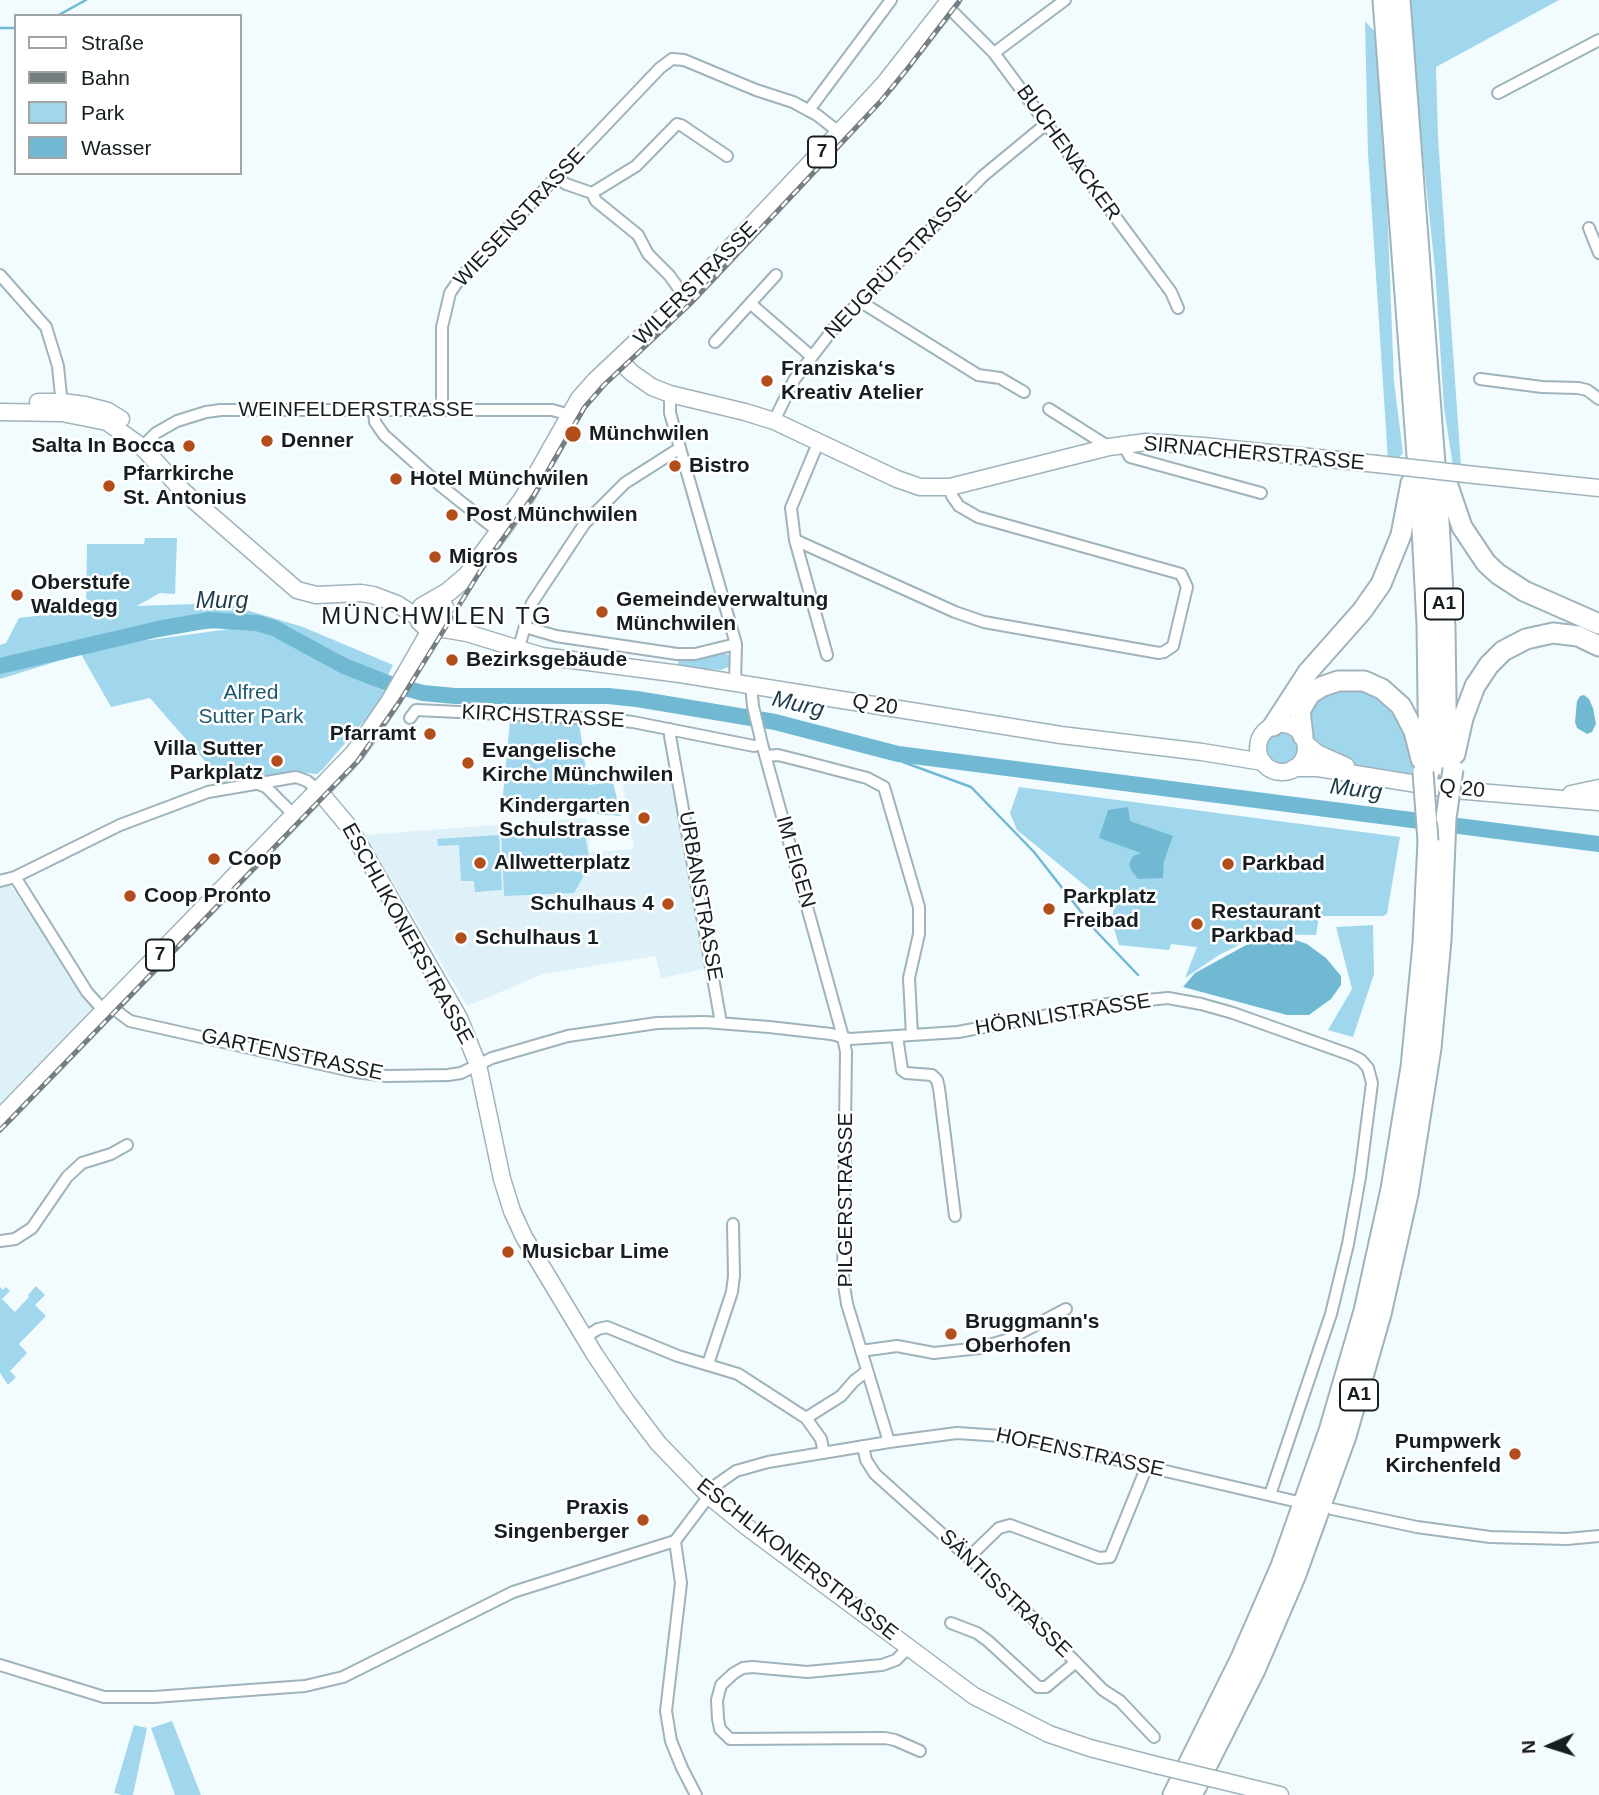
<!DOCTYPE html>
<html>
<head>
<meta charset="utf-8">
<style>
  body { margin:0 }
  #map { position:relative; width:1599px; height:1795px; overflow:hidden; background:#f2fbfe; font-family:Arial,sans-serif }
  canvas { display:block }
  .legend { position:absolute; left:14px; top:14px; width:228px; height:161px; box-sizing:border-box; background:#fff; border:2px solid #a2a5a6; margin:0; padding:9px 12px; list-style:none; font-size:21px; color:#161e21 }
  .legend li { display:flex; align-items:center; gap:14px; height:35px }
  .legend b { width:35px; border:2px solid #a2a5a6 }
  .north { position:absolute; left:1515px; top:1711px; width:70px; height:70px; -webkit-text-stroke:5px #fff; paint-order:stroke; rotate:267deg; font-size:19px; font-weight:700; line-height:28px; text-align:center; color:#161e21 }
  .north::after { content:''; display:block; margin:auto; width:24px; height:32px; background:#161e21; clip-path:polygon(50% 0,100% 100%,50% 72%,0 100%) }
</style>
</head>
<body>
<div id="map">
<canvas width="1599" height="1795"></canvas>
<ul class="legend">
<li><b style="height:9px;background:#fff"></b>Straße</li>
<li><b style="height:9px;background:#767e81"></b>Bahn</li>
<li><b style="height:19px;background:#a0d7ec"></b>Park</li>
<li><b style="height:19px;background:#71b9d3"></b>Wasser</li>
</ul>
<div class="north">N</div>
</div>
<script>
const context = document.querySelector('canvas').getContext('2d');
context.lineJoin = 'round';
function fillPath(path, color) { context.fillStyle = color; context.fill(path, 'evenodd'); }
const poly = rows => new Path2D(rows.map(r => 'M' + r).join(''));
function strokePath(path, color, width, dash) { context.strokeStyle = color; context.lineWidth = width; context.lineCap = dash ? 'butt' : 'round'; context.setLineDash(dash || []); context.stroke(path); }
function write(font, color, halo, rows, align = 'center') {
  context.font = font + ' Arial,sans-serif'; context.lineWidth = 5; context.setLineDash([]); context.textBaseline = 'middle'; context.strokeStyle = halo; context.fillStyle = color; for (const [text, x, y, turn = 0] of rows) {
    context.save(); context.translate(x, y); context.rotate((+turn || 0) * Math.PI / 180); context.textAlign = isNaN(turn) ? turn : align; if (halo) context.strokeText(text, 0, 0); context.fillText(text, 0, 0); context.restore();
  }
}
fillPath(poly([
  [957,0,963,0,920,57,883,102,707,291,634,361,633,355],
  [397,699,402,702,376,743,352,773,0,1134,0,1125],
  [671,770,708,968,661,978,656,956,543,974,467,1006,365,835,586,818,590,852,634,849,622,780],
  [7,881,96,1009,0,1107,0,883]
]), '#dff1f8');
fillPath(poly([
  [1410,0,1559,0,1436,67,1438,138,1461,466,1453,466,1444,408,1435,269,1423,156],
  [1365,21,1375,32,1385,152,1394,382,1403,453,1396,461,1388,460,1368,153],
  [145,538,177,538,175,594,160,593,137,606,223,603,303,627,393,665,382,687,252,625,161,633,119,644,252,626,386,692,375,708,323,769,317,774,295,772,223,782,150,698,111,707,81,654,0,679,0,645,6,643,19,618,86,610,87,544,144,544],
  [723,652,730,656,731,661,728,667,721,670,677,667,679,657,723,654],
  [1358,685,1388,699,1414,747,1416,778,1359,766,1334,758,1321,751,1308,734,1307,711,1325,690],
  [510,720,579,722,588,785,613,782,621,816,502,806],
  '1267 747a16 16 0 1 1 32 0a16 16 0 1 1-32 0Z',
  [1019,787,1400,837,1387,914,1383,916,1319,916,1316,935,1261,934,1219,955,1185,978,1197,947,1171,944,1169,950,1119,945,1112,922,1114,905,1093,892,1017,830,1010,813],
  [583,822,590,865,574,893,504,896,501,829],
  [499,835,502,890,475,892,474,881,461,881,459,845,438,846,437,839],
  [1373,925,1374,974,1353,1037,1328,1030,1352,989,1336,927],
  [36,1286,45,1295,35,1305,46,1316,19,1344,27,1353,10,1371,16,1377,8,1385,0,1373,0,1287,3,1290,6,1287,10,1291,2,1299,15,1312,29,1297,28,1295],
  [172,1721,201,1795,175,1795,151,1728],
  [134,1725,147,1728,133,1795,122,1795,114,1793]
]), '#a0d7ec');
fillPath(poly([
  [1584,695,1589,699,1593,708,1596,724,1592,732,1587,734,1577,728,1575,722,1577,701,1580,696],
  [1128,807,1130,821,1173,836,1164,861,1163,878,1138,879,1131,870,1129,864,1133,856,1141,853,1099,838,1108,810],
  [1287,937,1307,944,1326,958,1341,976,1341,985,1331,999,1309,1015,1287,1015,1183,987,1195,973,1259,938]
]), '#71b9d3');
strokePath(poly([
  [57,16,86,0],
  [0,28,16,28],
  [901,754,903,762,971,787,1034,852,1096,931,1138,975]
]), '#71b9d3', 2.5);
strokePath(poly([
  [0,666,158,629,209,620,257,623,274,628,344,666,390,684,423,693,455,696,608,696,637,699,775,722,898,754,1599,844]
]), '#71b9d3', 16);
const street = poly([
  [947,6,994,53,1171,292,1178,308],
  [994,53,1065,0],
  [1498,93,1599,40],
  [809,110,891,0],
  [556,177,566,184,592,193,596,201,638,235,648,254,669,275,685,297],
  [592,193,636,166,677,124,681,125,727,156],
  [1589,228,1599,253],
  [0,275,46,327,58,366,62,406],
  [861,302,978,375,1000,378,1024,392],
  [751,304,811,356],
  [715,342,776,275],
  [1480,379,1542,387,1578,388,1587,390,1599,399],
  [670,394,670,413,736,644,735,683],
  [1049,409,1109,447],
  [374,410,375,422,384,435,441,486,499,532],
  [442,410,442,327,450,293,461,277,660,68,672,59,684,60,756,90,793,102,817,115,840,133],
  [774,421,794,380,834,328,983,176,1046,124],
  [818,443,791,508,795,540,955,612,984,622,1159,653,1164,652,1173,646,1187,587,1181,574,978,517,959,506,952,496,950,487],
  [1123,445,1130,457,1261,493],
  [142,447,156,433,177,421,206,412,221,410,552,410,570,415],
  [795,540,827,655],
  [525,627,556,636,677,654,695,654,736,644],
  [518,650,532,603,585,523,625,483,680,448],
  [751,685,753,706,762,744,843,1037,846,1052,843,1279,847,1304,889,1442],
  [410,718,416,710,607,719,633,722,754,746,762,744],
  [670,729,670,736,721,1023],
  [766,756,778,755,806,762,867,778,884,787,919,907,919,934,909,978,912,1035],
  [256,783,266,787,295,816],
  [15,877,87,992,105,1012],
  [0,881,15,877,120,825,208,792,296,777,307,781,319,791],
  [110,1006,130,1021,356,1072,387,1076,448,1075,461,1073,492,1058,568,1036,657,1023,705,1022,769,1027,831,1034,850,1039,958,1032,1107,1004,1168,998,1201,1004,1233,1013,1351,1055,1361,1060,1368,1068,1372,1083,1360,1177,1348,1244,1331,1314,1270,1495],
  [897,1036,902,1070,906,1073,932,1075,937,1080,939,1088,955,1216],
  [0,1241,15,1239,32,1228,67,1177,82,1163,111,1154,127,1145],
  [585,1337,598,1329,607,1327,678,1356,738,1374,806,1418,821,1439,824,1453],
  [861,1351,897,1346,934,1353,980,1348,1009,1339,1066,1309],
  [708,1364,732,1292,734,1276,733,1224],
  [806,1418,841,1396,854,1381,867,1371],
  [863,1446,866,1460,875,1474,1009,1594,1103,1690,1120,1701,1154,1737],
  [706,1492,736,1471,768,1462,889,1442,957,1433,1016,1437,1054,1445,1294,1501],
  [1332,1509,1417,1527,1490,1537,1567,1539,1599,1536],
  [969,1557,999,1528,1010,1525,1099,1558,1110,1557,1147,1466],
  [951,1623,977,1633,988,1641,1038,1687,1046,1687,1076,1662],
  [909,1647,896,1660,882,1665,807,1672,752,1667,743,1668,734,1673,721,1685,717,1700,718,1719,720,1729,730,1739,885,1738,895,1740,920,1751],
  [0,1665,104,1697,154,1697,305,1686,343,1677,513,1592,675,1541],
  [696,1795,682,1768,671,1741,666,1711,681,1583,675,1541,709,1496]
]);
const secondary = poly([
  [619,360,632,373,652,387,670,394,745,412,774,421,897,479,920,487,950,487,1109,447,1146,442,1203,446,1377,464],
  [38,402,62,402,85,405,108,411,121,419],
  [0,412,62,413,107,422,142,447,183,491,297,590,316,595,361,593,373,595,397,604,419,618],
  [1475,475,1599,488],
  [437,628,467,633,542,656,680,674,1061,735,1202,752,1263,762],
  '1258 748a24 24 0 1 1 48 0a24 24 0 1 1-48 0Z',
  [1305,743,1317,753,1346,766],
  [1294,768,1318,768,1454,790,1599,802],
  [319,791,350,828,459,1018,478,1065,502,1179,512,1211,524,1237,595,1355,627,1402,658,1443,709,1496,747,1527,974,1696,1049,1734,1090,1748,1156,1765],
  [1571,794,1599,788],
  [1227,1782,1280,1795]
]);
const primary = poly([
  [435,601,444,607,447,615,441,626,432,629,425,626,420,621,419,614,422,607,448,592,467,576,524,498,580,399,596,381,685,297,840,133,886,83,951,0],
  [0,1119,355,753,390,702,432,629]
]);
const highway = poly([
  [1383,0,1421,509,1427,625,1429,773],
  [1400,0,1438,504,1445,627,1447,769],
  [1445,477,1462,527,1486,563,1498,574,1524,591,1599,624],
  [1273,726,1308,672,1362,611,1381,584,1401,535,1411,483],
  [1303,736,1300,711,1310,694,1321,687,1338,681,1364,681,1382,689,1401,706,1414,731,1421,759],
  [1455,754,1463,718,1475,686,1489,665,1503,651,1526,639,1553,633,1578,636,1599,646],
  [1173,1795,1240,1660,1281,1566,1329,1431,1364,1311,1391,1189,1411,1067,1423,944,1428,841],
  [1192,1795,1255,1670,1295,1577,1346,1436,1381,1314,1408,1194,1431,1048,1441,940,1446,818]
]);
strokePath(street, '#9eb3bb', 14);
strokePath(secondary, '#9eb3bb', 19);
strokePath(primary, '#9eb3bb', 21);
strokePath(highway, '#9eb3bb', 23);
strokePath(street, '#fff', 10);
strokePath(secondary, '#fff', 16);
strokePath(primary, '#fff', 18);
strokePath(highway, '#fff', 19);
const rail = poly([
  [0,1130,357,762,400,701,484,565,534,495,584,408,604,385,690,304,880,102,908,68,960,0]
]);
strokePath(rail, '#767e81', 5);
strokePath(rail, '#fff', 2.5, [8]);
const secondaryBridge = poly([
  [1377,464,1475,475],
  [1156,1765,1227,1782]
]);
const highwayBridge = poly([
  [1423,772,1428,841],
  [1446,818,1453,769]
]);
strokePath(secondaryBridge, '#9eb3bb', 19, []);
strokePath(highwayBridge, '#9eb3bb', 23, []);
strokePath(secondaryBridge, '#fff', 16);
strokePath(highwayBridge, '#fff', 19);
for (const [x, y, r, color] of [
  [767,381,7,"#b24e1b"],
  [573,434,9,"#b24e1b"],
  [267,441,7,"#b24e1b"],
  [189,446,7,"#b24e1b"],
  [675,466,7,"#b24e1b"],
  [396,479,7,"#b24e1b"],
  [109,486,7,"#b24e1b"],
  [452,515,7,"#b24e1b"],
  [435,557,7,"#b24e1b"],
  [17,595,7,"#b24e1b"],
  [602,612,7,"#b24e1b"],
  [452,660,7,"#b24e1b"],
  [430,734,7,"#b24e1b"],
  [277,761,7,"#b24e1b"],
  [468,763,7,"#b24e1b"],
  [644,818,7,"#b24e1b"],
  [214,859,7,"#b24e1b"],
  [480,863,7,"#b24e1b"],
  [1228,864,7,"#b24e1b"],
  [130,896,7,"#b24e1b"],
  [668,904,7,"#b24e1b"],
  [1049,909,7,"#b24e1b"],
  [1197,924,7,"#b24e1b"],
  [461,938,7,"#b24e1b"],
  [508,1252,7,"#b24e1b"],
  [951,1334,7,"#b24e1b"],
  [1515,1454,7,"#b24e1b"],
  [643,1520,7,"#b24e1b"]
]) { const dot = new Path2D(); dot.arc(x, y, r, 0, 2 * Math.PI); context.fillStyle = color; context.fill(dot); strokePath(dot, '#fff', 2.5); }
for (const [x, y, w] of [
  [822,152,28],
  [1444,604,38],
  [160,955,28],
  [1359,1395,38]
]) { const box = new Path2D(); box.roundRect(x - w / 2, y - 15.5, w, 31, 5); context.fillStyle = '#fff'; context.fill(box); strokePath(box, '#161e21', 2); }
write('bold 19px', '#161e21', null, [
  ["7",822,152],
  ["A1",1444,604],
  ["7",160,955],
  ["A1",1359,1395]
]);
write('21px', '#161e21', '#fff', [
  ["BUCHENACKER",1068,153,54],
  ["WIESENSTRASSE",520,218,-47],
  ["NEUGRÜTSTRASSE",899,263,-46],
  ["WILERSTRASSE",696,284,-45],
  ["WEINFELDERSTRASSE",356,410],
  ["SIRNACHERSTRASSE",1254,454,5],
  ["Q 20",875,705,9],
  ["KIRCHSTRASSE",543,717,3],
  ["Q 20",1462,789,6],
  ["IM EIGEN",795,862,74],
  ["URBANSTRASSE",700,896,80],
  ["ESCHLIKONERSTRASSE",407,934,61],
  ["HÖRNLISTRASSE",1063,1015,-9],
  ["GARTENSTRASSE",292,1055,12],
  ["PILGERSTRASSE",846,1200,-90],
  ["HOFENSTRASSE",1080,1453,12],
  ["ESCHLIKONERSTRASSE",797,1560,38],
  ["SÄNTISSTRASSE",1005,1594,44]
]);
write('bold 21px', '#161e21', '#fff', [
  ["Franziska‘s",781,369],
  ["Kreativ Atelier",781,393],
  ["Münchwilen",589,434],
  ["Denner",281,441],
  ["Salta In Bocca",175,446,"right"],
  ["Bistro",689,466],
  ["Pfarrkirche",123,474],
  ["St. Antonius",123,498],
  ["Hotel Münchwilen",410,479],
  ["Post Münchwilen",466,515],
  ["Migros",449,557],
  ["Oberstufe",31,583],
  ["Waldegg",31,607],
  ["Gemeindeverwaltung",616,600],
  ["Münchwilen",616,624],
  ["Bezirksgebäude",466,660],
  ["Pfarramt",416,734,"right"],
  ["Villa Sutter",263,749,"right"],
  ["Parkplatz",263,773,"right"],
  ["Evangelische",482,751],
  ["Kirche Münchwilen",482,775],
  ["Kindergarten",630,806,"right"],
  ["Schulstrasse",630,830,"right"],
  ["Coop",228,859],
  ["Allwetterplatz",494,863],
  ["Parkbad",1242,864],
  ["Coop Pronto",144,896],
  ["Parkplatz",1063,897],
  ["Freibad",1063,921],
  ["Schulhaus 4",654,904,"right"],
  ["Restaurant",1211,912],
  ["Parkbad",1211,936],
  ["Schulhaus 1",475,938],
  ["Musicbar Lime",522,1252],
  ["Bruggmann's",965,1322],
  ["Oberhofen",965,1346],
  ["Pumpwerk",1501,1442,"right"],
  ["Kirchenfeld",1501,1466,"right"],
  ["Praxis",629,1508,"right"],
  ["Singenberger",629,1532,"right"]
], 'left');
write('21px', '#1e586c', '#fff', [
  ["Alfred",251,693],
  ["Sutter Park",251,717]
]);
write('italic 23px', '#1b3d49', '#fff', [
  ["Murg",222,602],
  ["Murg",798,705,13],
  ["Murg",1356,790,7]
]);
context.letterSpacing = '2px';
write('24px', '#161e21', '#fff', [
  ["MÜNCHWILEN TG",437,617]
]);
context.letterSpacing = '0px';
</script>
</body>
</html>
